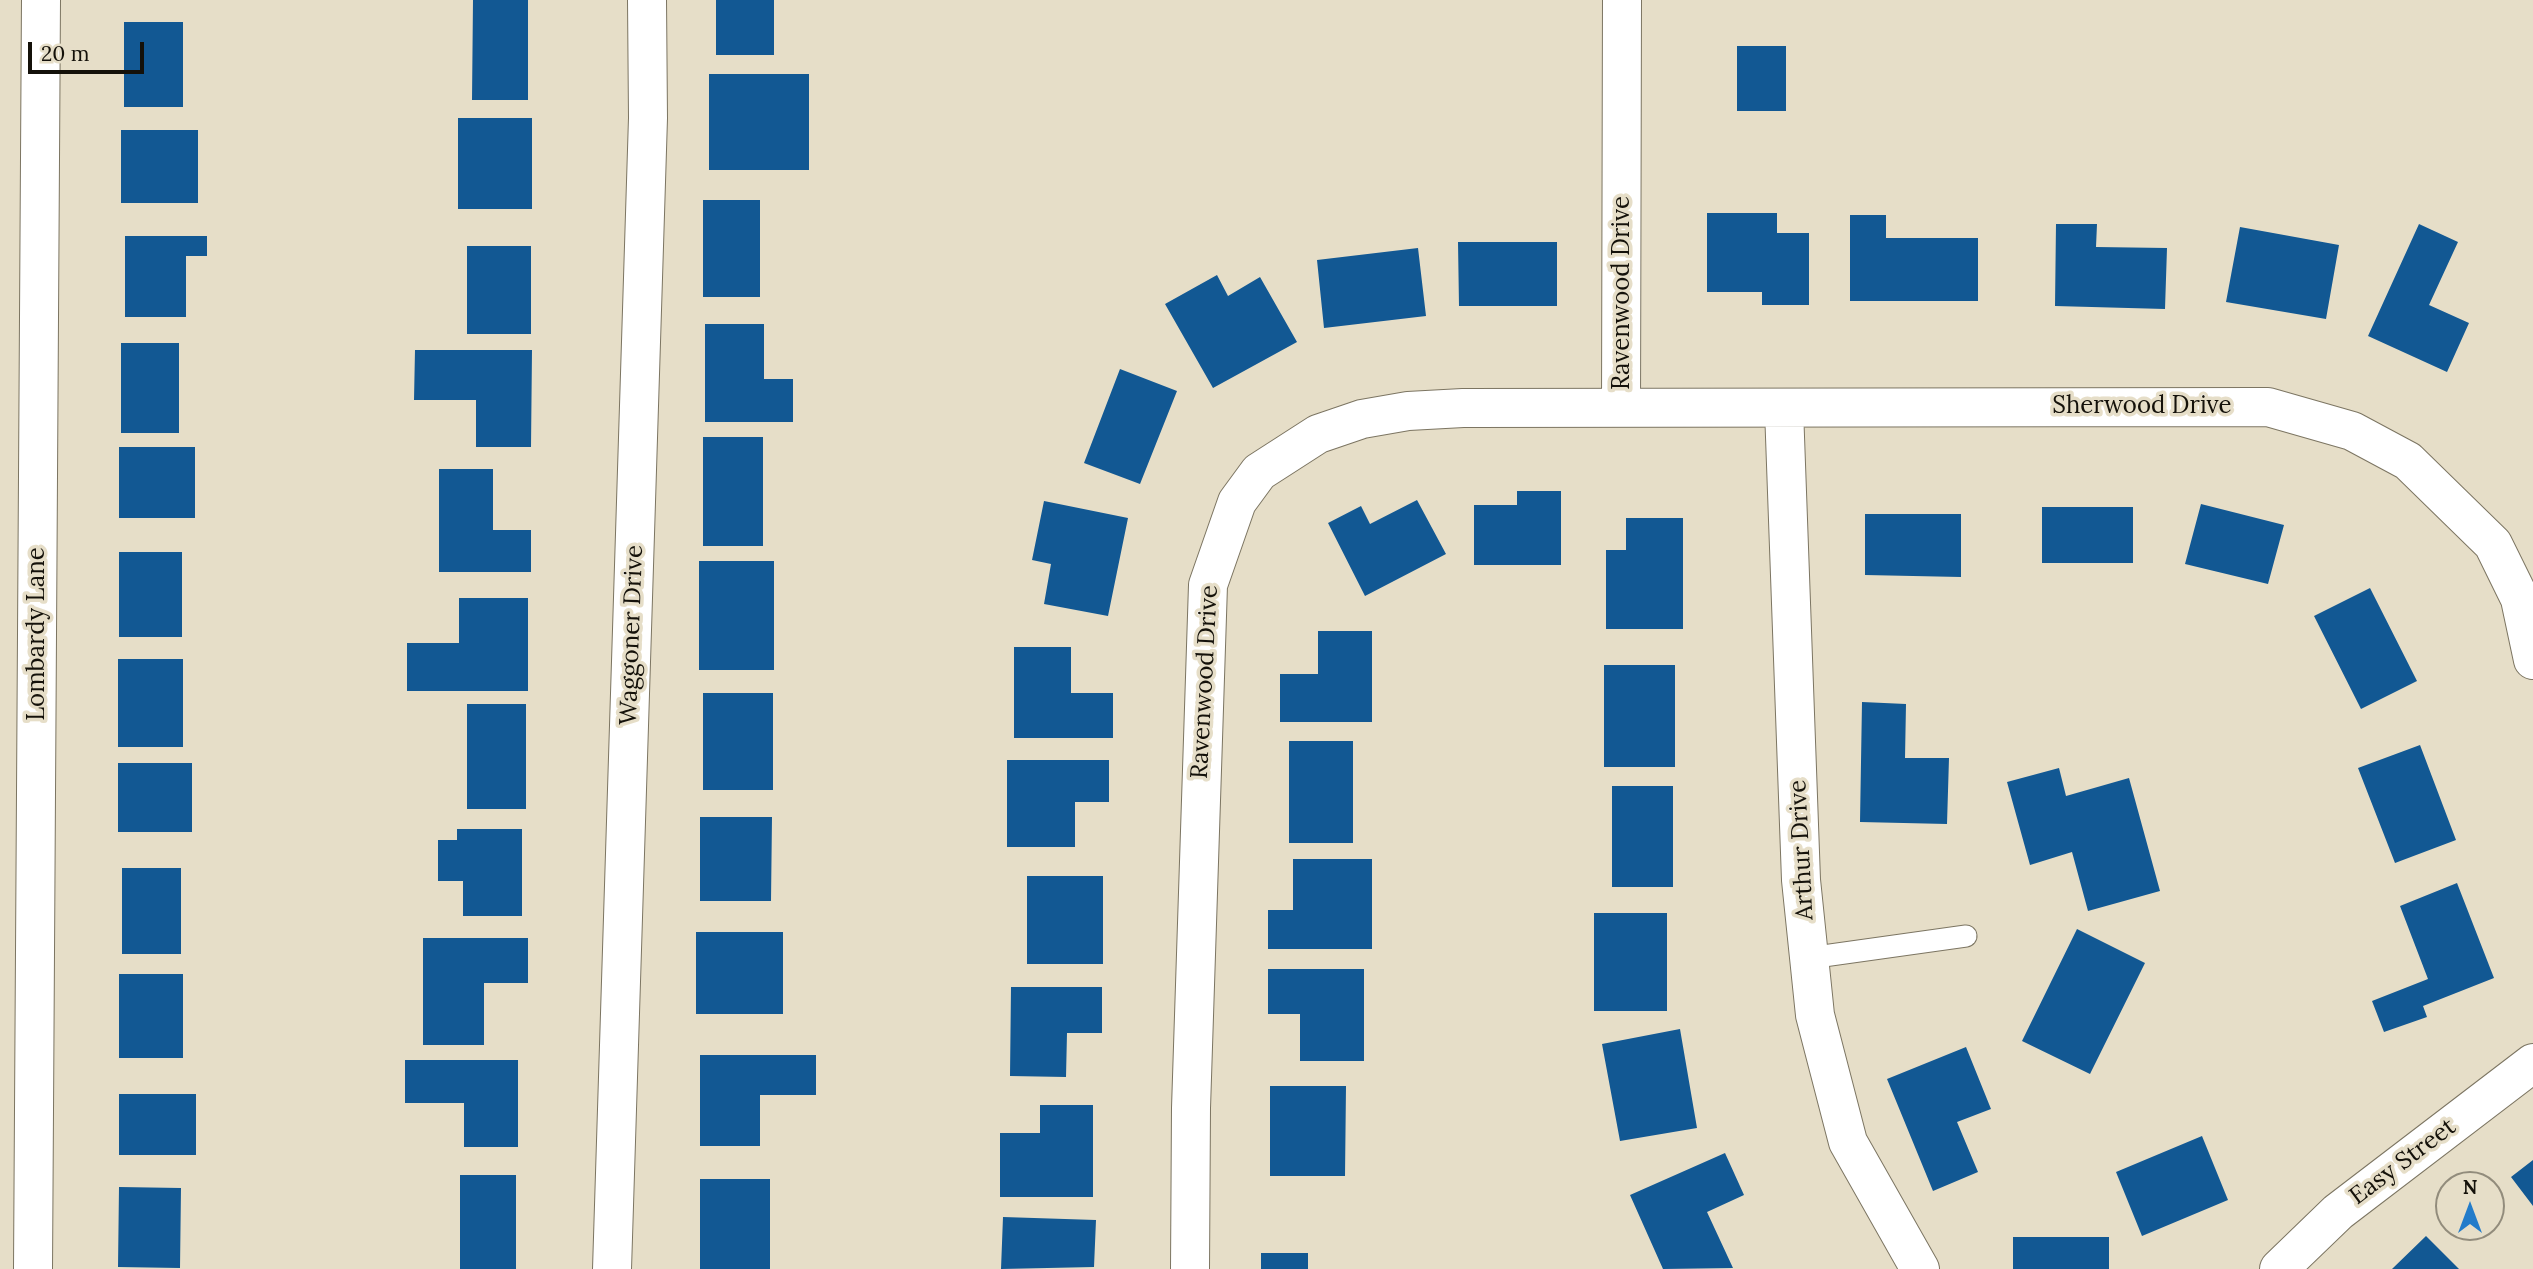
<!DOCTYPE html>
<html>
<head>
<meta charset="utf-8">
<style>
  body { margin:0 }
  #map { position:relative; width:2533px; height:1269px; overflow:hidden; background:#e6dec8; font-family:Lora,serif }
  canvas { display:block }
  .north { position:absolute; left:2435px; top:1171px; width:70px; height:70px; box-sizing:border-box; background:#e6dec8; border:2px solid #928c7c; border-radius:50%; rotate:0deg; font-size:19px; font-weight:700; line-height:28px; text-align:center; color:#14110a }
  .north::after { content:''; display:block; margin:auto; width:24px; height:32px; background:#237cca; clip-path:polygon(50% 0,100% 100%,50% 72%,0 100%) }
  .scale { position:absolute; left:28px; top:42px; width:116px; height:32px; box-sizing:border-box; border:4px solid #14110a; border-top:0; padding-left:9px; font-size:21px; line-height:24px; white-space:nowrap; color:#14110a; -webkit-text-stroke:5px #e6dec8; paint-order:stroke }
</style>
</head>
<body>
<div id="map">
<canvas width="2533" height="1269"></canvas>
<div class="north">N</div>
<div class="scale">20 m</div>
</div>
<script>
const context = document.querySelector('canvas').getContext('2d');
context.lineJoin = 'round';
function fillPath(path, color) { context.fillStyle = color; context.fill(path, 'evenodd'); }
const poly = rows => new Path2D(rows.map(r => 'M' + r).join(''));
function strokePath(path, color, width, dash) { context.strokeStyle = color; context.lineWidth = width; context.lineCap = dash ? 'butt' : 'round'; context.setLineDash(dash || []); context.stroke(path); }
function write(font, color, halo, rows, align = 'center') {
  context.font = font + ' Lora,serif'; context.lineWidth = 7; context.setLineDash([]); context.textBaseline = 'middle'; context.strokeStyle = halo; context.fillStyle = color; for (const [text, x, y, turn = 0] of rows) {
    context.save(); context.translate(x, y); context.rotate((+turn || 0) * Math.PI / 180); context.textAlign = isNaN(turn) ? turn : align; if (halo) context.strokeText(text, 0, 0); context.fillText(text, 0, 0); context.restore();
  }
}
fillPath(poly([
  [473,0,528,0,528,100,472,100],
  [716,0,774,0,774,55,716,55],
  [124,22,183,22,183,107,124,107],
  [1737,46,1786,46,1786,111,1737,111],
  [709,74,809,74,809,170,709,170],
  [458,118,532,118,532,209,458,209],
  [121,130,198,130,198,203,121,203],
  [703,200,760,200,760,297,703,297],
  [1707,213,1777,213,1777,233,1809,233,1809,305,1762,305,1762,292,1707,292],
  [1850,215,1886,215,1886,238,1978,238,1978,301,1850,301],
  [2056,224,2097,224,2096,247,2167,248,2165,309,2055,306],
  [2419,224,2458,242,2429,305,2469,323,2447,372,2368,336],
  [2240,227,2339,245,2326,319,2226,302],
  [125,236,207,236,207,256,186,256,186,317,125,317],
  [1458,242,1557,242,1557,306,1459,306],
  [467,246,531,246,531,334,467,334],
  [1418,248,1426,316,1324,328,1317,260],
  [1217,275,1228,296,1260,277,1297,342,1213,388,1165,304],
  [705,324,764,324,764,379,793,379,793,422,705,422],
  [121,343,179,343,179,433,121,433],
  [415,350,532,350,531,447,476,447,476,400,414,400],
  [1120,369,1177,391,1140,484,1084,463],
  [703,437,763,437,763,546,703,546],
  [119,447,195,447,195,518,119,518],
  [439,469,493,469,493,530,531,530,531,572,439,572],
  [1517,491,1561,491,1561,565,1474,565,1474,505,1517,505],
  [1417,500,1446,554,1365,596,1328,523,1361,506,1370,524],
  [1044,501,1128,518,1108,616,1044,604,1051,564,1032,560],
  [2201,504,2284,525,2268,584,2185,564],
  [2042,507,2133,507,2133,563,2042,563],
  [1865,514,1961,514,1961,577,1865,575],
  [1626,518,1683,518,1683,629,1606,629,1606,550,1626,550],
  [119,552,182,552,182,637,119,637],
  [699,561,774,561,774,670,699,670],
  [2370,588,2417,681,2361,709,2314,616],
  [459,598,528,598,528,691,407,691,407,643,459,643],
  [1318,631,1372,631,1372,722,1280,722,1280,674,1318,674],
  [1014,647,1071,647,1071,693,1113,693,1113,738,1014,738],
  [118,659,183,659,183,747,118,747],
  [1604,665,1675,665,1675,767,1604,767],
  [703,693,773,693,773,790,703,790],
  [1862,702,1906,704,1905,758,1949,758,1947,824,1860,822],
  [467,704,526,704,526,809,467,809],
  [1289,741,1353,741,1353,843,1289,843],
  [2420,745,2456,840,2395,863,2358,768],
  [1007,760,1109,760,1109,802,1075,802,1075,847,1007,847],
  [118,763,192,763,192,832,118,832],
  [2059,768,2066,796,2129,778,2160,891,2088,911,2072,852,2030,865,2007,782],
  [1612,786,1673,786,1673,887,1612,887],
  [700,817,772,817,771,901,700,901],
  [457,829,522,829,522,916,463,916,463,881,438,881,438,840,457,840],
  [1293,859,1372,859,1372,949,1268,949,1268,910,1293,910],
  [122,868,181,868,181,954,122,954],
  [1027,876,1103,876,1103,964,1027,964],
  [2457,883,2494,978,2423,1006,2427,1017,2384,1032,2372,1001,2428,979,2400,906],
  [1594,913,1667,913,1667,1011,1594,1011],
  [2077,929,2145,963,2090,1074,2022,1041],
  [696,932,783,932,783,1014,696,1014],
  [423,938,528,938,528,983,484,983,484,1045,423,1045],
  [1268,969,1364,969,1364,1061,1300,1061,1300,1014,1268,1014],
  [119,974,183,974,183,1058,119,1058],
  [1011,987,1102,987,1102,1033,1067,1033,1066,1077,1010,1076],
  [1680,1029,1697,1128,1620,1141,1602,1044],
  [1966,1047,1991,1109,1957,1122,1978,1172,1933,1191,1887,1079],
  [700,1055,816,1055,816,1095,760,1095,760,1146,700,1146],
  [405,1060,518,1060,518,1147,464,1147,464,1103,405,1103],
  [1270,1086,1346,1086,1345,1176,1270,1176],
  [119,1094,196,1094,196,1155,119,1155],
  [1040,1105,1093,1105,1093,1197,1000,1197,1000,1133,1040,1133],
  [2202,1136,2228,1200,2142,1236,2116,1172],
  [1725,1153,1744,1195,1707,1212,1733,1268,1663,1269,1630,1195],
  [2533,1160,2533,1206,2511,1177],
  [460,1175,516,1175,516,1269,460,1269],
  [700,1179,770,1179,770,1269,700,1269],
  [119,1187,181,1188,180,1268,118,1267],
  [1003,1217,1096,1220,1094,1267,1001,1269],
  [2426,1236,2459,1269,2392,1269],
  [2013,1237,2109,1237,2109,1269,2013,1269],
  [1261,1253,1308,1253,1308,1269,1261,1269]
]), '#125893');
const lane = poly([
  [1809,958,1966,936]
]);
const street = poly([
  [1621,408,1622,0],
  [1784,409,1801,880,1815,1015,1848,1142,1920,1269],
  [33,1269,41,0],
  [612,1269,648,118,647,0],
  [1190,1269,1191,1108,1208,585,1237,502,1259,472,1318,434,1362,419,1408,411,1463,408,2268,407,2352,431,2408,461,2493,544,2520,599,2533,660],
  [2279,1269,2338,1212,2533,1063]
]);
strokePath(lane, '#7c7562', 23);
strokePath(street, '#7c7562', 40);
strokePath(lane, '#fff', 21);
strokePath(street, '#fff', 38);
write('24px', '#14110a', '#e6dec8', [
  ["Ravenwood Drive",1622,293,-90],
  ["Sherwood Drive",2142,406],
  ["Lombardy Lane",37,634,-90],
  ["Waggoner Drive",632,635,-88],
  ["Ravenwood Drive",1205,682,-87],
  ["Arthur Drive",1802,850,-93],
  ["Easy Street",2403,1162,-37]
]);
</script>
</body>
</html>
